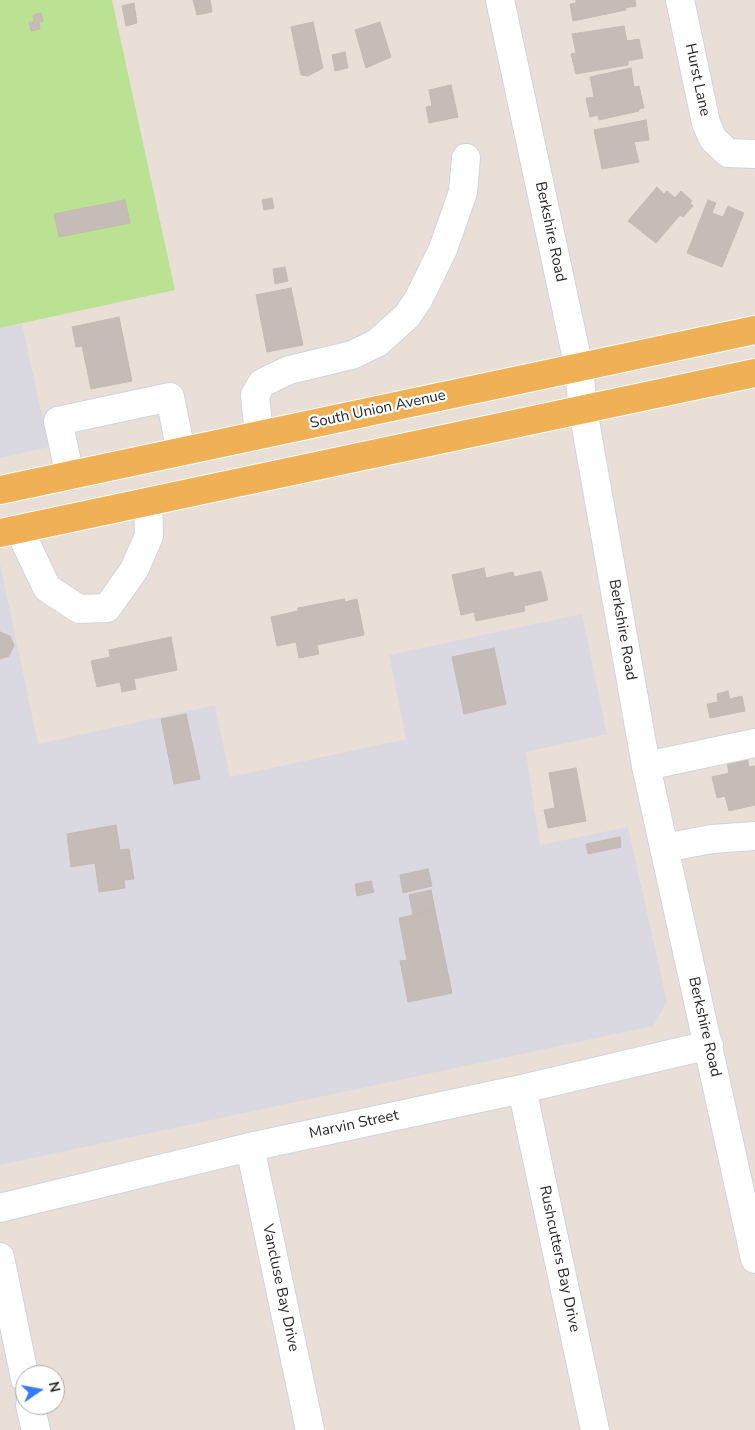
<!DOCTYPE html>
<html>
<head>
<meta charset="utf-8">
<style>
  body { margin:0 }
  #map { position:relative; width:755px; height:1430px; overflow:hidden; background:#eadfd7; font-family:"Nunito Sans",sans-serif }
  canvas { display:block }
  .north { position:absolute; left:15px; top:1365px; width:50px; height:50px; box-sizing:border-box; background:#fff; border:1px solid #a9a9a9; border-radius:50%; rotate:78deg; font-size:14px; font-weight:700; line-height:20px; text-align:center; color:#272727 }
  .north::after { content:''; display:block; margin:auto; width:18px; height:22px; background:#347bfa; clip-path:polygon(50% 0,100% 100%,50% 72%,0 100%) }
</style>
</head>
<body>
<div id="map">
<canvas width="755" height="1430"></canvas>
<div class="north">N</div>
</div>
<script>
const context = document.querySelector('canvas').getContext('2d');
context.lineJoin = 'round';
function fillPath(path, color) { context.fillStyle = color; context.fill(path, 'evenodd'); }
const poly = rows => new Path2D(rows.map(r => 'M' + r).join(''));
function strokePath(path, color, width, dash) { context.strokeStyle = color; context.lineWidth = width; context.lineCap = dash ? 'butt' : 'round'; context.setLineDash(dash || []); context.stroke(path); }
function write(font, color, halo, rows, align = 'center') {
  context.font = font + ' "Nunito Sans",sans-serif'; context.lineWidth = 4.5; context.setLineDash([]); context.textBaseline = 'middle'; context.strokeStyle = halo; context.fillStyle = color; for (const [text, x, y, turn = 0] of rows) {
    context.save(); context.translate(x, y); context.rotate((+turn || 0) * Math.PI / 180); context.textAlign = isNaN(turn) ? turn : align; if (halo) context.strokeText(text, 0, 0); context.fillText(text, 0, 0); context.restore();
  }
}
fillPath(poly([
  [22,324,49,447,0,458,0,328],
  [0,563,38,744,215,705,230,777,406,739,389,655,582,614,607,734,526,752,540,845,628,827,667,1002,653,1026,0,1165]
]), '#dad9e1');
fillPath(poly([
  [0,0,112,0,175,290,0,328]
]), '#bbe292');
const building = poly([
  [193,0,210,0,212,12,197,15,193,0],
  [576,0,635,0,636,6,625,8,626,10,573,21,570,4,576,3,576,0],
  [134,3,137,23,126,26,122,6,134,3],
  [41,13,43,21,39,22,40,29,31,31,29,22,34,22,33,15,41,13],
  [313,22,323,68,308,76,301,75,291,27,313,22],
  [380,22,391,57,366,68,355,30,380,22],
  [624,26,627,41,639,39,643,58,628,61,628,65,576,74,571,54,576,53,572,34,624,26],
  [345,52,348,68,335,71,332,55,345,52],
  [631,68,634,87,639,86,644,108,639,109,639,111,599,120,598,115,590,117,586,98,594,97,590,77,631,68],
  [451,85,458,117,429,123,426,107,432,106,429,90,451,85],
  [646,120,649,140,634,142,639,162,602,169,594,130,646,120],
  [657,187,664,194,667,191,675,198,681,191,692,201,690,203,693,206,683,217,680,215,656,243,628,221,657,187],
  [272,198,274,208,264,210,262,200,272,198],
  [125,200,130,223,59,237,54,214,125,200],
  [708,200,716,203,712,213,723,217,728,206,744,213,722,267,687,253,708,200],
  [285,267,288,281,275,284,273,269,285,267],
  [291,288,303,345,267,352,256,295,291,288],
  [119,317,132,381,91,389,82,346,76,347,72,327,119,317],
  [484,568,486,578,513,572,514,577,541,571,548,600,524,606,525,611,476,621,474,612,461,615,452,575,484,568],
  [344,599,345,602,357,599,364,635,317,645,319,654,299,658,296,642,277,646,271,617,298,611,298,608,344,599],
  [0,632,10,636,14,645,9,656,0,659,0,632],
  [171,637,177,670,134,679,136,689,122,692,120,682,97,687,91,661,110,657,109,650,171,637],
  [494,648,506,704,464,714,452,657,494,648],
  [728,691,730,699,742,696,745,711,710,718,707,704,718,702,717,694,728,691],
  [186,714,200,779,174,784,161,719,186,714],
  [747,758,749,767,755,766,755,805,729,811,725,796,717,798,712,777,729,773,727,763,747,758],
  [576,768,586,821,548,828,544,810,555,808,549,773,576,768],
  [116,825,120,850,129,849,134,879,124,880,125,888,99,892,95,863,71,867,67,834,116,825],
  [620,837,621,847,588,854,586,844,620,837],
  [428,869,432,886,403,893,400,875,428,869],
  [371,881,374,892,357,896,355,884,371,881],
  [431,890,435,910,413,915,409,895,431,890],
  [435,910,452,993,408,1002,400,961,407,960,399,918,435,910]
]);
fillPath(building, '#c5bcb7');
strokePath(building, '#c5bab1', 1);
const minor = poly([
  [500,0,579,368,583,410,646,766,755,1259],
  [680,0,706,123,713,139,728,153,755,154],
  [259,435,255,395,262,383,289,370,352,355,377,343,407,316,418,300,443,249,463,192,466,158],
  [70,476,58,421,170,397,181,452],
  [19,529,47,588,79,609,107,608,134,570,149,536,148,501],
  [646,766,755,743],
  [664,848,712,839,755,836],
  [522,1089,595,1430],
  [250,1147,310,1430],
  [0,1208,250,1147,522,1089,709,1045],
  [0,1257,25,1379],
  [30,1405,36,1430]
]);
const major = poly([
  [0,490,755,330],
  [0,533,755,373]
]);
strokePath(minor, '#cdd4e0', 30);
strokePath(major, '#fff', 30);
strokePath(minor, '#fff', 28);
strokePath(major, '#f0b156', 28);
write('15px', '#272727', '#fff', [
  ["Hurst Lane",697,80,78],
  ["Berkshire Road",550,232,78],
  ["South Union Avenue",378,410,-12],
  ["Berkshire Road",622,630,80],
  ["Berkshire Road",704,1027,77],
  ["Marvin Street",354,1125,-12],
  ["Rushcutters Bay Drive",559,1259,78],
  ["Vancluse Bay Drive",280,1288,78]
]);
</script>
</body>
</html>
